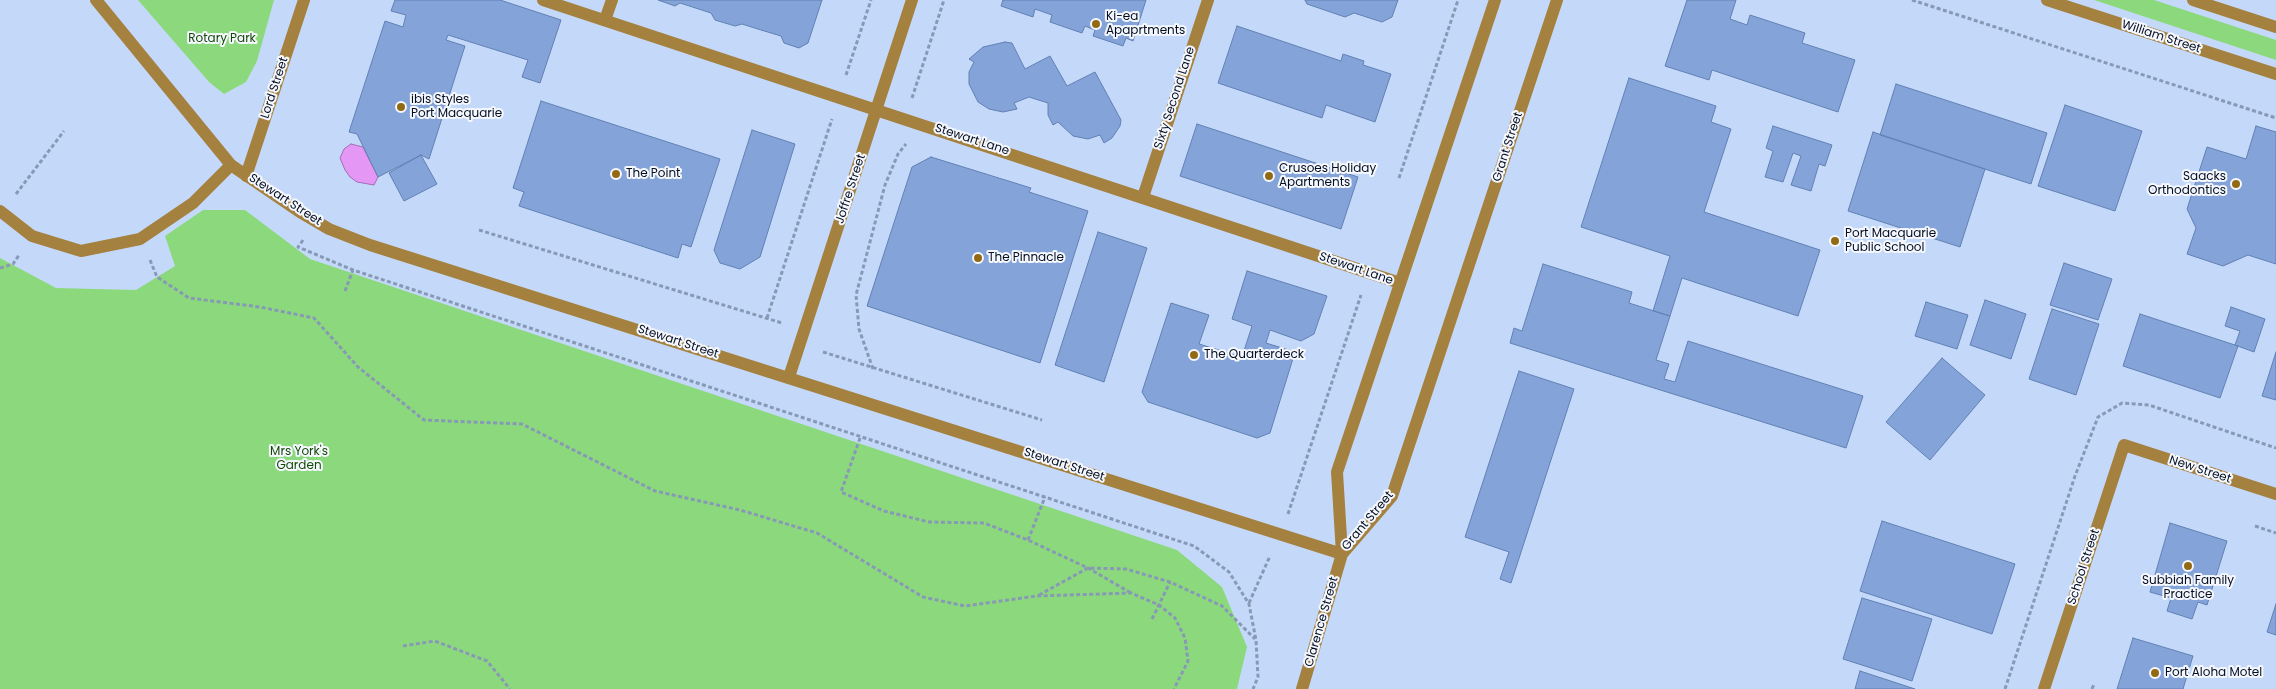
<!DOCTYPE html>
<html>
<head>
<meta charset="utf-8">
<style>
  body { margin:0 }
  canvas { display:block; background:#c4d9fa }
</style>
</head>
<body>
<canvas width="2276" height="689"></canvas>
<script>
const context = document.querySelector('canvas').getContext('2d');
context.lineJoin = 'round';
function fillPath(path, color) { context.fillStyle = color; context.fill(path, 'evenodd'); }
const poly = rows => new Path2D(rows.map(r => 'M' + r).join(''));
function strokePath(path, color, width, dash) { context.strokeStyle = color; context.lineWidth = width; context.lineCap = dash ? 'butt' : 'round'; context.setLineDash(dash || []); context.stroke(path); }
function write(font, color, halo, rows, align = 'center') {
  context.font = font + ' Poppins,sans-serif'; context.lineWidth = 4; context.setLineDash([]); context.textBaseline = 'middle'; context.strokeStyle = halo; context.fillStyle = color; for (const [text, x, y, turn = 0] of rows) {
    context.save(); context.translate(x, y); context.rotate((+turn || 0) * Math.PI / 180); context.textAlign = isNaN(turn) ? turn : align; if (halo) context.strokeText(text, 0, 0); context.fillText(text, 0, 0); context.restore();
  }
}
fillPath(poly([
  [138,0,274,0,257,61,246,82,224,94,209,82],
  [2094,0,2154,0,2276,40,2276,60],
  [203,210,245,210,310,259,1177,550,1222,587,1247,647,1237,689,0,689,0,258,56,288,136,290,175,266,165,236]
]), '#8cd97d');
const water = poly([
  [351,144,363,147,378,177,374,185,357,182,350,177,345,170,340,158,344,149,351,144]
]);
fillPath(water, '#e497f5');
strokePath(water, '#a16eb5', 1);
const building = poly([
  [395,0,500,0,561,20,540,83,522,77,528,60,448,35,446,40,465,46,429,159,421,155,378,177,357,134,349,132,385,21,403,27,406,15,391,11,395,0],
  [822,0,808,43,799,48,784,43,781,36,761,30,742,24,735,26,715,20,711,13,680,3,675,6,658,0,822,0],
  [1003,0,1146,0,1133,41,1126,38,1123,46,1093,36,1095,30,1085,26,1082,33,1050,22,1052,15,1035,9,1033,17,1001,6,1003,0],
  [1305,0,1398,0,1392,17,1382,22,1354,13,1345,17,1307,4,1305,0],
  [1687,0,1736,0,1730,19,1747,25,1750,15,1805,33,1802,43,1855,60,1838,112,1712,70,1709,80,1665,66,1687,0],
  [1237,26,1341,61,1343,54,1364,61,1363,65,1391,74,1375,122,1326,105,1322,118,1218,83,1237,26],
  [1005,42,1012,43,1025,69,1050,56,1067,86,1095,72,1121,120,1120,126,1112,138,1104,143,1100,135,1088,139,1073,136,1058,122,1053,125,1048,115,1048,103,1029,97,1014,103,1017,109,1003,112,989,109,978,102,969,84,969,72,974,62,969,59,983,47,1005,42],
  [1629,78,1716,106,1711,122,1731,129,1704,212,1820,250,1798,316,1682,278,1670,316,1653,311,1670,256,1581,227,1629,78],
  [1896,84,2047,133,2031,184,1880,135,1896,84],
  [541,101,720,159,691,247,682,244,678,258,519,206,524,192,513,188,541,101],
  [2065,105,2142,131,2115,211,2038,186,2065,105],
  [1197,124,1358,177,1341,229,1180,176,1197,124],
  [1773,126,1832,145,1825,166,1819,164,1811,191,1791,185,1801,156,1793,153,1783,182,1765,177,1773,151,1766,148,1773,126],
  [2256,126,2276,132,2276,264,2248,255,2223,266,2187,254,2196,228,2187,209,2207,147,2246,159,2256,126],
  [752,130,795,144,760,257,740,269,720,263,714,250,752,130],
  [1873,132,1985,169,1960,247,1848,211,1873,132],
  [421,155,437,184,404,201,389,173,421,155],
  [931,157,1031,188,1029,192,1088,211,1040,363,867,306,912,167,931,157],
  [1098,232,1147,248,1104,382,1055,365,1098,232],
  [2064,263,2112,279,2098,320,2050,305,2064,263],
  [1543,264,1632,292,1629,303,1670,316,1656,360,1669,364,1664,379,1675,382,1688,341,1863,396,1846,448,1510,343,1514,328,1522,331,1543,264],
  [1247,271,1327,296,1314,334,1301,341,1270,330,1266,343,1295,352,1270,433,1257,438,1148,402,1142,392,1171,303,1209,315,1199,344,1242,357,1252,326,1232,319,1247,271],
  [1985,300,2026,314,2011,359,1970,345,1985,300],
  [1926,302,1968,315,1957,349,1915,336,1926,302],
  [2231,307,2265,319,2254,352,2235,345,2240,331,2225,326,2231,307],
  [2052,309,2099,324,2076,395,2029,379,2052,309],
  [2140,314,2238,346,2220,398,2123,366,2140,314],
  [2276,352,2276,400,2262,396,2276,352],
  [1942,358,1985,395,1930,460,1886,422,1942,358],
  [1519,371,1574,389,1511,583,1500,579,1509,552,1465,537,1519,371],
  [1882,521,2015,564,1992,634,1860,591,1882,521],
  [2170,523,2227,541,2207,605,2198,602,2192,619,2167,611,2171,598,2150,592,2170,523],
  [1862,598,1932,619,1912,681,1843,659,1862,598],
  [2276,604,2276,635,2267,632,2276,604],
  [2133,638,2193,656,2183,689,2117,689,2133,638],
  [1860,671,1915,689,1855,689,1860,671]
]);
fillPath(building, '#84a4d9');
strokePath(building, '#6180b3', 1);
strokePath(poly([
  [1912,0,2276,118],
  [846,75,871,0],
  [912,98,944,0],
  [1399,178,1458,0],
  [16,194,64,131],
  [479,230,782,323],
  [303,240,298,247,353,270,1194,546,1229,572,1249,604,1256,640,1258,677,1253,689],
  [150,260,157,277,189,298,260,307,314,318,358,367,424,420,522,424,655,491,740,510,817,533,923,597,965,606,1037,596,1131,593,1159,605,1175,618,1185,638,1188,661,1174,689],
  [0,268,13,264,19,255],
  [345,291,353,270],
  [767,318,832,119],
  [823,352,1042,420],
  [873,369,859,329,856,295,885,185,898,154,906,144],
  [860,438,841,492,884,511,929,522,984,523,1028,540,1088,568,1131,593],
  [1288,514,1361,295],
  [2255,526,2276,533],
  [1028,540,1045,497],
  [1039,595,1088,568,1126,569,1170,582,1222,606,1255,639],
  [1249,603,1270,556],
  [1152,619,1170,582],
  [403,646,435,641,487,661,510,689],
  [2005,689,2075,476,2098,417,2122,403,2149,405,2276,448],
  [2092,689,2094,684]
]), '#8799b5', 3, [4, 2.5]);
strokePath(poly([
  [543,0,1400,283],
  [605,20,612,0],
  [1143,197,1208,0],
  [0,211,32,236,81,251,140,239,193,203,231,165]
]), '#a5813f', 12);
strokePath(poly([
  [789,377,912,0],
  [1342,554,1392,496,1557,0],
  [1302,689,1342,554,1337,472,1495,0],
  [2044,689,2124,445,2276,494]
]), '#a5813f', 12);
strokePath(poly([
  [96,0,231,165,300,212,329,229,370,245,1342,554],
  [2047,0,2276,74],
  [2193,0,2276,27],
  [246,176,304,0]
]), '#a5813f', 12);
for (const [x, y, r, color] of [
  [1096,24,5,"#936a14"],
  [401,107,5,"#936a14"],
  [616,174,5,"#936a14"],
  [1269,176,5,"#936a14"],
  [2236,184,5,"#936a14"],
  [1835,241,5,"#936a14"],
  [978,258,5,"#936a14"],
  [1194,355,5,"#936a14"],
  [2188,566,5,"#936a14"],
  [2155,673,5,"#936a14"]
]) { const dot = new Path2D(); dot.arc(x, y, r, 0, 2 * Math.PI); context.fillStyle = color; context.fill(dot); strokePath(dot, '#f5f8fe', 2); }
write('12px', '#040e20', '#f5f8fe', [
  ["Ki-ea",1106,17],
  ["Apaprtments",1106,31],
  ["ibis Styles",411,100],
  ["Port Macquarie",411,114],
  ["Crusoes Holiday",1279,169],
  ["Apartments",1279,183],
  ["The Point",626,174],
  ["Saacks",2226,177,"right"],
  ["Orthodontics",2226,191,"right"],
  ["Port Macquarie",1845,234],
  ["Public School",1845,248],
  ["The Pinnacle",988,258],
  ["The Quarterdeck",1204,355],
  ["Subbiah Family",2188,581,"center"],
  ["Practice",2188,595,"center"],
  ["Port Aloha Motel",2165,673]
], 'left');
write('12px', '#040e20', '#f5f8fe', [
  ["William Street",2161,37,18],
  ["Lord Street",275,88,-72],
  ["Sixty Second Lane",1175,98,-72],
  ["Stewart Lane",972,140,18],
  ["Grant Street",1508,147,-72],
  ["Joffre Street",851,189,-72],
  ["Stewart Street",285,200,33],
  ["Stewart Lane",1356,269,19],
  ["Stewart Street",678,342,18],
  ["Stewart Street",1064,465,18],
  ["New Street",2200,470,18],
  ["Grant Street",1368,521,-50],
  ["School Street",2084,567,-72],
  ["Clarence Street",1322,622,-74]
]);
write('12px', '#144907', '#f5f8fe', [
  ["Rotary Park",222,39],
  ["Mrs York's",299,452],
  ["Garden",299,466]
]);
</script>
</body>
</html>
